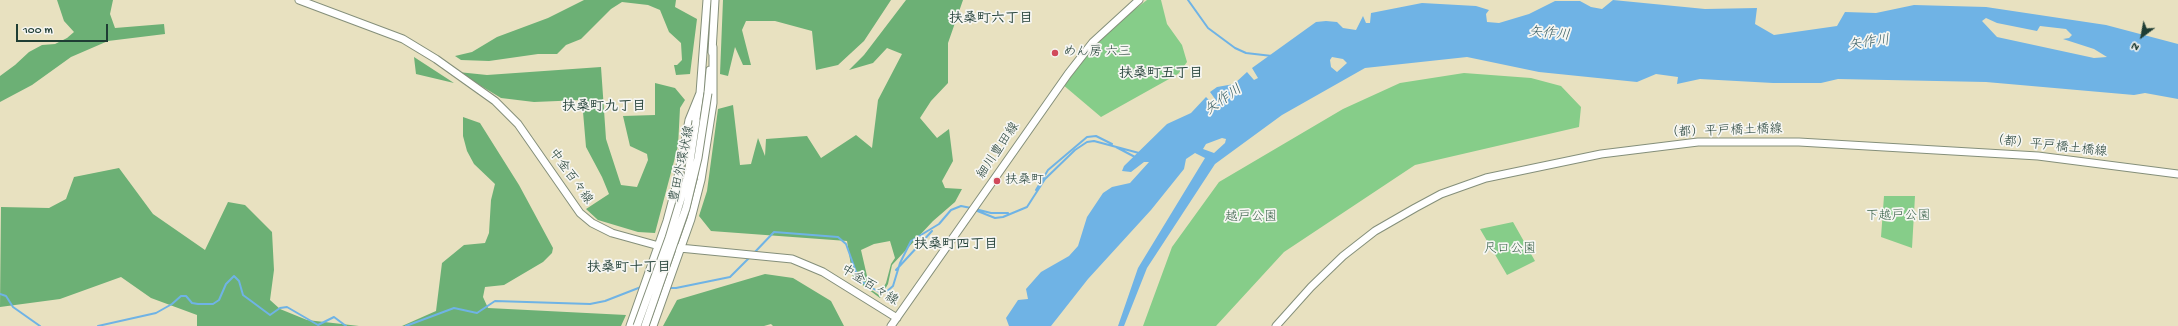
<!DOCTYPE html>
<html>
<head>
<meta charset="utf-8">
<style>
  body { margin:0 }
  #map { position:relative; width:2178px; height:326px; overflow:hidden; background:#e8e1c0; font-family:"Gochi Hand",sans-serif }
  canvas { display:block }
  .north { position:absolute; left:2122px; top:16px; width:40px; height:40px; -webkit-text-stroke:3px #f6f6f2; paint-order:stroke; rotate:212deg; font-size:11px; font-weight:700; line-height:16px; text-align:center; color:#1f3d34 }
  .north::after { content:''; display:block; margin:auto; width:14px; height:18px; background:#1f3d34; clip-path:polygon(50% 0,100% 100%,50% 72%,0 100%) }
  .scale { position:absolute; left:16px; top:24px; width:92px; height:18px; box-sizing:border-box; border:2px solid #1f3d34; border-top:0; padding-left:5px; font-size:12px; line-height:14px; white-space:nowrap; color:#1f3d34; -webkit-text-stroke:3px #f6f6f2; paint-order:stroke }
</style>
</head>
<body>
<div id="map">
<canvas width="2178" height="326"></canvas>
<div class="north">N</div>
<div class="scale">100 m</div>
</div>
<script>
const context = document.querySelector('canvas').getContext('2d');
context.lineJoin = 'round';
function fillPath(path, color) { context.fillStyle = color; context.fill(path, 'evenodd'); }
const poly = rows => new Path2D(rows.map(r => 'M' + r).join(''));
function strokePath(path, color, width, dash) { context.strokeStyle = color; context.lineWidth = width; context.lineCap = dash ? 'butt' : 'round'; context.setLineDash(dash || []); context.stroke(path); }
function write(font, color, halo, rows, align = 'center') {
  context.font = font + ' "Gochi Hand","Klee One",sans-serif'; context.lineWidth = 3.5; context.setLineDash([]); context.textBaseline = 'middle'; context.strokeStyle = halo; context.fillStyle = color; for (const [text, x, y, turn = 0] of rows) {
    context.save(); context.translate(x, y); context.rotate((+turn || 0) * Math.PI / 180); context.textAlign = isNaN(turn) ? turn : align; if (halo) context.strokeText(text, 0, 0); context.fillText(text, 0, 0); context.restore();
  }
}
fillPath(poly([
  [1147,0,1161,0,1167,24,1182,45,1187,62,1178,74,1101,117,1062,84,1096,44,1127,15],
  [1464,73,1531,78,1561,86,1581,107,1579,127,1415,165,1284,252,1216,326,1143,326,1172,247,1219,182,1343,109,1400,83],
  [1884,196,1915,196,1912,248,1881,237],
  [1513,222,1535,261,1507,275,1480,229]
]), '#86cd89');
fillPath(poly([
  [57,0,113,0,110,14,115,28,164,24,165,34,108,41,71,57,32,85,0,102,0,76,15,65,29,52,42,45,55,44,67,38,74,32,64,21],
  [584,0,676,0,675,7,697,19,690,74,676,75,674,65,677,65,682,60,681,43,669,32,660,10,648,5,622,2,611,9,581,39,566,45,557,54,538,54,489,61,461,60,455,56,472,52,497,37,548,18],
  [723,0,891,0,864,41,838,65,816,70,812,31,775,21,746,21,742,30,751,65,743,65,735,47,728,76,720,74],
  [906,0,963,0,948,43,948,83,931,101,920,118,937,138,949,129,953,161,942,181,945,188,962,189,955,202,933,221,892,265,888,284,880,298,853,278,847,241,711,231,699,216,707,191,718,109,733,105,740,165,751,164,758,138,765,156,766,139,807,136,821,158,856,135,872,148,878,100,902,54,887,48,873,63,849,70,864,55],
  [890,241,895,258,891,264,886,283,879,295,870,289,861,250,874,244],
  [414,57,454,83,416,74],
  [601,67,606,139,621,185,637,187,648,160,647,154,630,146,623,116,655,115,655,83,675,88,685,100,680,108,678,146,655,233,638,232,598,220,586,209,609,194,602,177,586,147,582,100,534,102,501,98,458,72,487,75],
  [463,117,480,123,519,185,553,248,552,253,543,262,504,285,485,287,483,297,488,308,626,315,621,326,402,326,436,311,442,263,464,245,485,243,489,233,491,200,495,184,474,164,467,151,463,136],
  [119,168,153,214,205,250,228,202,245,205,272,232,274,270,270,300,280,309,307,320,359,326,197,326,197,315,151,298,121,277,60,299,0,307,1,207,49,208,66,199,74,177],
  [765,274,793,278,831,301,844,326,773,326,771,324,764,326,663,326,677,300]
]), '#6cb075');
fillPath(poly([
  [1613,0,1705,9,1757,8,1755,24,1774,35,1837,26,1845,12,1876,13,1914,5,1986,7,2106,25,2178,44,2178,99,2145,93,2134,95,1986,82,1838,79,1821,83,1773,83,1700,79,1677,84,1678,77,1656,74,1637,82,1539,72,1467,57,1365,68,1282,115,1215,164,1147,268,1124,326,1118,326,1138,268,1205,158,1195,153,1186,159,1184,169,1151,210,1088,279,1051,326,1009,326,1006,318,1018,300,1028,299,1026,289,1041,272,1069,256,1078,246,1087,217,1103,193,1112,187,1130,183,1149,162,1144,162,1131,172,1122,171,1124,166,1167,124,1191,113,1206,97,1215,106,1218,103,1210,92,1217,87,1234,84,1247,72,1254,80,1258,78,1252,68,1316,22,1326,21,1337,22,1343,28,1356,30,1363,16,1366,23,1370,23,1371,13,1422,3,1476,6,1489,10,1486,14,1487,22,1499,23,1529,14,1555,1,1580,1,1591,7,1602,9],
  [1986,18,1997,23,2037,31,2040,26,2066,29,2072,35,2069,38,2063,39,2094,49,2107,57,2094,58,1997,37,1982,21],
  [1332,57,1343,59,1347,63,1337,72,1331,67,1330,60],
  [1222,138,1226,139,1225,143,1214,153,1203,149,1206,144]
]), '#6fb3e5');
strokePath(poly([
  [1188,0,1208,28,1235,48,1246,53,1272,56],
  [1116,147,1135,157],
  [1036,190,1048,170,1087,137,1096,136,1112,144],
  [975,209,991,213,1008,213],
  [975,210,995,218,1003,217,1027,207,1045,179,1075,150,1087,142,1094,141,1139,153],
  [754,253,774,232,838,237,846,244,859,280,874,289,881,293,886,292,893,286,900,263,911,241,939,224,951,210,961,206,971,208],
  [896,270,932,231],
  [659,288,676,288,730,277,750,257],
  [0,294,6,296,13,307,40,326],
  [98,326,156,313,172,304,181,296,186,296,192,303,198,304,213,304,219,300,226,284,234,276,239,281,243,295,270,315,280,308,287,307,318,325,334,317,346,326],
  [406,326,454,308,477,313,495,301,590,304,605,301,641,287]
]), '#6fb3e5', 2);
const secondary = poly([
  [299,0,403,39,436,59,495,101,518,124,580,213,592,223,612,233,659,246,792,259,823,272,897,318],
  [712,52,715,0],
  [708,93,710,70],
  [696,121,700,93,707,0],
  [630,326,667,221,676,187,689,120,700,93],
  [653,326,691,219,701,180,713,103,713,47],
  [891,326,1068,74,1093,42,1139,0],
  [1276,326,1311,287,1343,256,1375,231,1415,208,1441,194,1486,178,1601,154,1698,142,1799,142,2038,156,2178,174]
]);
strokePath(secondary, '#848f7a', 9);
strokePath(secondary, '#fff', 7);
const secondaryBridge = poly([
  [637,326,669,238,679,205,688,175,696,121],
  [645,326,686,208,698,158,708,93]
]);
strokePath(secondaryBridge, '#848f7a', 9, []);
strokePath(secondaryBridge, '#fff', 7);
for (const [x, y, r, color] of [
  [1055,53,4,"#d1495b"],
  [997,181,4,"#d1495b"]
]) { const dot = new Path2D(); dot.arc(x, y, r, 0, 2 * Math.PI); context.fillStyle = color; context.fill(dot); strokePath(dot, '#f6f6f2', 1.5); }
write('13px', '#1f3d34', '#f6f6f2', [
  ["めん房 六三",1063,53],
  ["扶桑町",1005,181]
], 'left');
write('13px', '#1f3d34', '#f6f6f2', [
  ["（都）平戸橋土橋線",1724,132,-2],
  ["（都）平戸橋土橋線",2049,147,6],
  ["細川豊田線",999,151,-56],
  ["豊田外環状線",683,164,-78],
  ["中金百々線",570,177,54],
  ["中金百々線",869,286,32]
]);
write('13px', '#396149', '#f6f6f2', [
  ["下越戸公園",1898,217],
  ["越戸公園",1251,218],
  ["尺口公園",1510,250]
]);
write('bold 14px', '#1f3d34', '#f6f6f2', [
  ["扶桑町六丁目",991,20],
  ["扶桑町五丁目",1161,75],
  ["扶桑町九丁目",604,108],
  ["扶桑町四丁目",956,246],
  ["扶桑町十丁目",629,269]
]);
write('italic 14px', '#335a60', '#f6f6f2', [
  ["矢作川",1549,35,5],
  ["矢作川",1869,44,-8],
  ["矢作川",1224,101,-36]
]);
</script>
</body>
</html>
